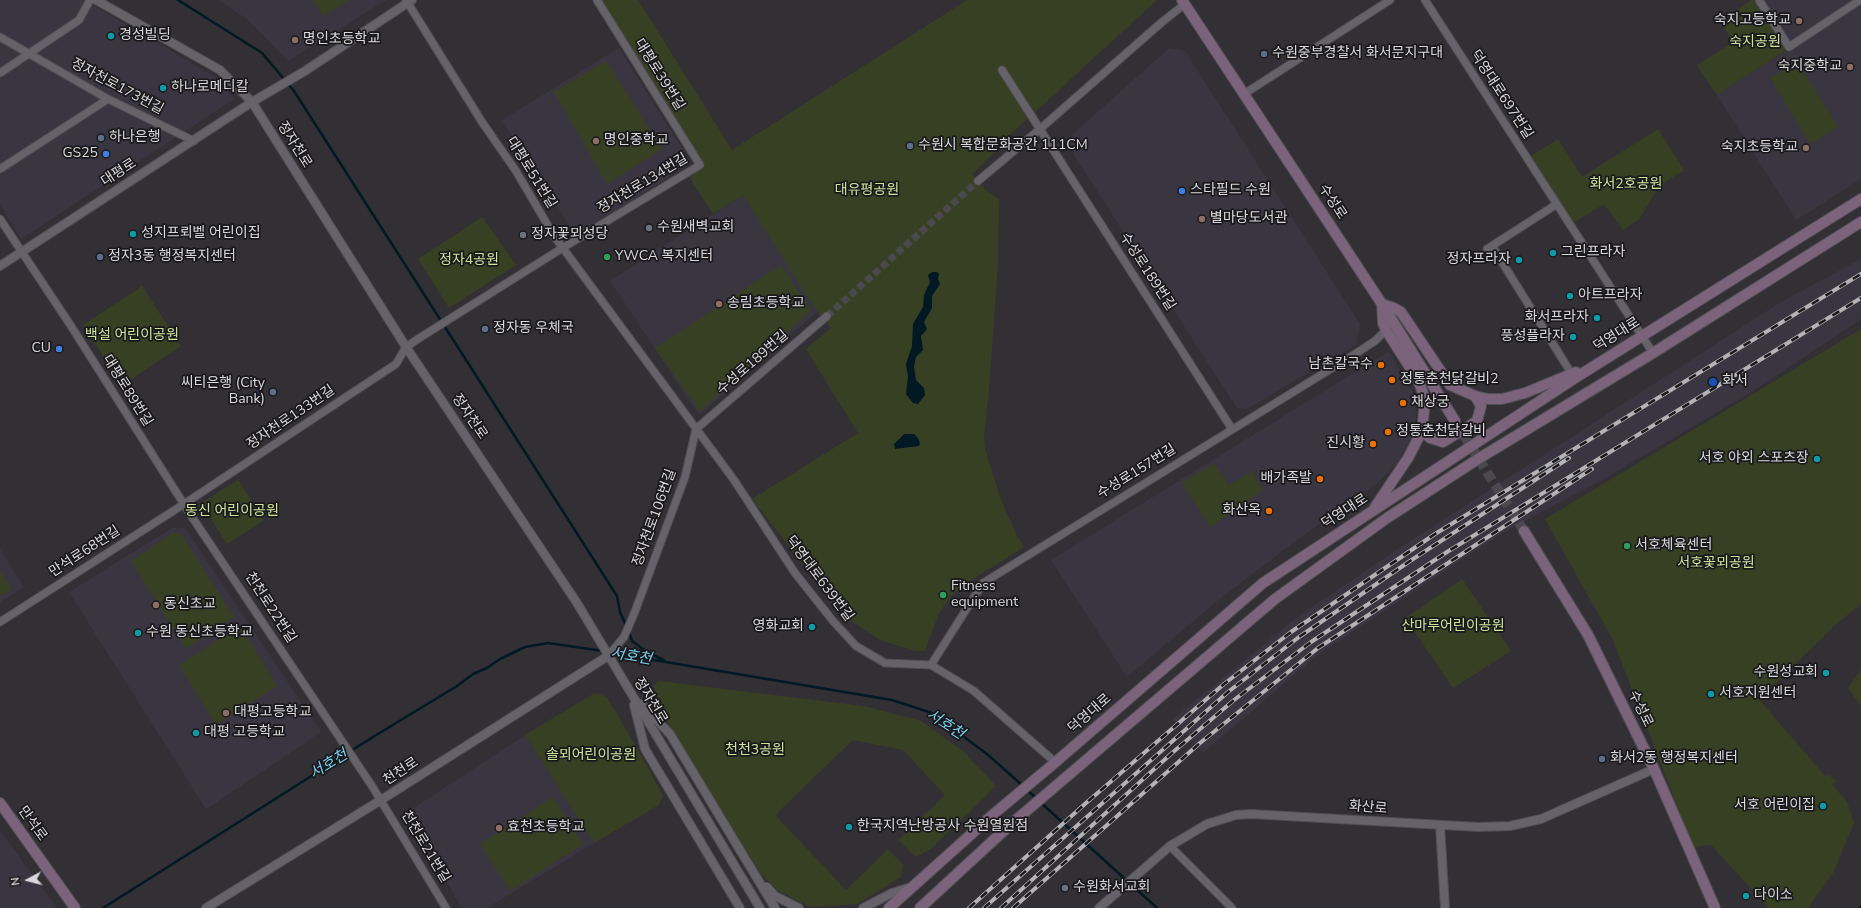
<!DOCTYPE html>
<html>
<head>
<meta charset="utf-8">
<style>
  body { margin:0 }
  #map { position:relative; width:1861px; height:908px; overflow:hidden; background:#323035; font-family:"Nunito Sans",sans-serif }
  canvas { display:block }
  .north { position:absolute; left:8px; top:860px; width:40px; height:40px; -webkit-text-stroke:3px #19181b; paint-order:stroke; rotate:263deg; font-size:11px; font-weight:700; line-height:16px; text-align:center; color:#dad9dd }
  .north::after { content:''; display:block; margin:auto; width:14px; height:18px; background:#dad9dd; clip-path:polygon(50% 0,100% 100%,50% 72%,0 100%) }
</style>
</head>
<body>
<div id="map">
<canvas width="1861" height="908"></canvas>
<div class="north">N</div>
</div>
<script>
const context = document.querySelector('canvas').getContext('2d');
context.lineJoin = 'round';
function fillPath(path, color) { context.fillStyle = color; context.fill(path, 'evenodd'); }
const poly = rows => new Path2D(rows.map(r => 'M' + r).join(''));
function strokePath(path, color, width, dash) { context.strokeStyle = color; context.lineWidth = width; context.lineCap = dash ? 'butt' : 'round'; context.setLineDash(dash || []); context.stroke(path); }
function write(font, color, halo, rows, align = 'center') {
  context.font = font + ' "Nunito Sans","Noto Sans KR",sans-serif'; context.lineWidth = 3.5; context.setLineDash([]); context.textBaseline = 'middle'; context.strokeStyle = halo; context.fillStyle = color; for (const [text, x, y, turn = 0] of rows) {
    context.save(); context.translate(x, y); context.rotate((+turn || 0) * Math.PI / 180); context.textAlign = isNaN(turn) ? turn : align; if (halo) context.strokeText(text, 0, 0); context.fillText(text, 0, 0); context.restore();
  }
}
fillPath(poly([
  [0,0,84,0,214,76,234,99,21,239,0,205],
  [218,0,386,0,288,61,247,19],
  [1763,0,1854,0,1790,42],
  [1861,3,1861,179,1796,220,1717,95],
  [619,48,691,163,581,233,573,231,502,120],
  [1169,48,1185,51,1360,324,1357,344,1247,409,1237,408,1068,146,1072,135],
  [743,195,818,311,699,415,610,281],
  [1861,259,1861,319,1750,393,1602,480,1504,532,1316,656,1203,753,1173,719,1300,615,1401,547,1781,302],
  [1389,351,1415,397,1416,417,1414,435,1397,463,1376,484,1298,539,1216,602,1127,677,1051,560],
  [172,528,185,528,321,732,206,809,69,592],
  [0,549,24,587,0,602],
  [525,735,594,843,487,908,462,908,406,813],
  [0,831,56,906,54,908,0,908]
]), '#3a3641');
fillPath(poly([
  [313,0,350,0,323,16],
  [602,0,638,0,732,150,967,0,1157,0,999,145,994,153,972,174,989,193,999,199,998,262,989,389,984,437,985,449,1001,500,1017,536,1024,547,962,586,949,598,938,615,925,651,915,651,880,640,849,619,824,591,752,499,858,433,806,349,831,328,812,304,743,195,713,214,688,175,703,165],
  [1751,0,1754,0,1787,50,1717,95,1697,65,1733,42,1720,21],
  [606,61,662,149,607,184,554,92],
  [1797,61,1838,127,1810,144,1770,78],
  [1658,129,1684,170,1659,186,1640,218,1623,230,1604,204,1573,223,1531,156,1558,139,1582,177],
  [482,217,516,265,449,308,418,259],
  [781,265,811,311,700,411,655,348],
  [142,286,181,346,122,385,83,325],
  [1861,329,1861,604,1834,626,1777,682,1757,697,1825,776,1829,775,1837,782,1832,784,1847,802,1854,823,1833,873,1808,908,1769,908,1711,845,1693,847,1613,640,1545,519],
  [1214,463,1229,486,1252,471,1263,490,1210,527,1182,483],
  [238,480,264,520,227,544,201,503],
  [174,532,181,534,234,617,186,649,131,561],
  [0,570,12,589,0,596],
  [1462,579,1511,651,1453,688,1405,618],
  [240,626,277,686,216,725,179,665],
  [1861,669,1861,706,1848,688],
  [658,681,864,706,921,721,963,751,996,786,932,848,916,857,898,840,945,795,903,750,853,740,775,815,846,890,888,849,903,865,901,877,857,904,810,907,779,891,760,873,662,714,654,687],
  [593,694,599,694,607,698,634,743,663,796,659,805,594,843,525,735],
  [553,797,583,844,510,891,480,844]
]), '#384024');
fillPath(poly([
  [932,272,937,272,939,274,938,279,940,284,932,296,932,308,924,322,927,329,921,336,923,350,916,357,914,367,916,380,924,388,925,395,918,404,913,403,906,394,908,377,906,364,912,346,913,324,923,307,924,295,930,282,928,275],
  [904,434,914,434,918,438,920,443,919,446,895,449,894,444]
]), '#001922');
strokePath(poly([
  [178,0,262,53,294,91,617,596,620,612,627,628],
  [629,632,632,641,648,653,664,660],
  [612,653,892,700,932,713,987,754,1023,786],
  [1027,790,1036,798],
  [1040,802,1157,908],
  [103,908,373,737,457,686,473,674,487,668,500,659,525,647,548,643,603,651],
  [1860,908,1861,907]
]), '#001922', 2.5);
strokePath(poly([
  [827,316,978,181]
]), '#4b494e', 7, [7, 3.5]);
strokePath(poly([
  [1455,421,1524,531]
]), '#4b494e', 10, [10, 5]);
const minor = poly([
  [406,0,482,122,516,171,554,236,734,480,795,573,833,621,856,646,885,663,931,665,974,691,1055,762],
  [1425,0,1653,353],
  [1759,0,1789,47,1860,0],
  [0,37,108,99,194,141],
  [1002,70,1232,429],
  [0,73,79,20,90,0],
  [1244,94,1390,0],
  [0,169,108,99],
  [978,181,1040,129,1162,22,1185,4],
  [0,219,71,326,192,517,372,786,446,908],
  [1492,246,1573,376],
  [1487,249,1557,204],
  [696,429,827,316],
  [0,622,184,504,396,364,406,347,421,337,564,247,700,165,597,0],
  [608,656,624,637,634,614,685,477,696,429],
  [931,665,983,583,1355,354,1375,341,1386,330],
  [1170,846,1232,908]
]);
const tertiary = poly([
  [96,0,220,70,252,102,406,347,577,603,760,908],
  [0,266,252,102,305,71,412,0],
  [641,704,670,734,775,908],
  [634,705,645,749,740,908],
  [1440,825,1445,908],
  [767,887,775,896,799,908],
  [206,908,381,800,608,656],
  [863,908,892,893,911,887],
  [1099,908,1170,846,1207,824,1236,815,1251,814,1478,827,1510,826,1541,819,1654,769]
]);
const secondary = poly([
  [1182,0,1382,304,1455,421],
  [1422,431,1430,438,1443,442,1477,421,1481,406,1475,396],
  [1375,507,1408,458,1422,431,1424,411,1424,396,1418,380,1386,330,1383,323,1382,304,1394,308,1401,312,1450,385,1475,396,1488,399,1502,399,1525,393,1576,372],
  [1524,531,1588,635,1654,769,1715,908],
  [0,803,75,908],
  [889,908,996,812,1051,766,1263,583,1575,378,1861,199],
  [920,908,1010,825,1275,599,1387,518,1478,459,1653,353,1861,222]
]);
strokePath(minor, '#4f4e53', 9);
strokePath(tertiary, '#4f4e53', 10);
strokePath(secondary, '#4f4e53', 12);
strokePath(minor, '#656369', 7);
strokePath(tertiary, '#656369', 8);
strokePath(secondary, '#7b647b', 10);
const rail = poly([
  [969,908,1086,803,1224,684,1291,632,1435,534,1861,274],
  [984,908,1228,692,1299,637,1410,561,1569,458],
  [1001,908,1172,753,1234,700,1311,642,1447,552,1861,298],
  [1013,908,1200,743,1318,648,1592,469]
]);
strokePath(rail, '#b3b2b6', 4);
strokePath(rail, '#19181b', 2.5, [8]);
for (const [x, y, r, color] of [
  [1799,21,4,"#8d6e63"],
  [111,36,4,"#0f9aa8"],
  [295,40,4,"#8d6e63"],
  [1264,54,4,"#5c6f8a"],
  [1850,67,4,"#8d6e63"],
  [163,88,4,"#0f9aa8"],
  [101,138,4,"#5c6f8a"],
  [596,141,4,"#8d6e63"],
  [910,146,4,"#5c6f8a"],
  [1806,148,4,"#8d6e63"],
  [106,154,4,"#3f7fe0"],
  [1182,191,4,"#3f7fe0"],
  [1202,219,4,"#8d6e63"],
  [649,228,4,"#6b7280"],
  [133,234,4,"#0f9aa8"],
  [523,235,4,"#6b7280"],
  [1553,253,4,"#0f9aa8"],
  [100,257,4,"#5c6f8a"],
  [607,257,4,"#2e9e5b"],
  [1519,260,4,"#0f9aa8"],
  [1570,296,4,"#0f9aa8"],
  [719,304,4,"#8d6e63"],
  [1597,318,4,"#0f9aa8"],
  [485,329,4,"#5c6f8a"],
  [1573,337,4,"#0f9aa8"],
  [59,349,4,"#3f7fe0"],
  [1381,365,4,"#e8710a"],
  [1392,380,4,"#e8710a"],
  [1713,382,5,"#1a4fb4"],
  [273,392,4,"#5c6f8a"],
  [1403,403,4,"#e8710a"],
  [1388,432,4,"#e8710a"],
  [1373,444,4,"#e8710a"],
  [1817,459,4,"#0f9aa8"],
  [1320,479,4,"#e8710a"],
  [1269,511,4,"#e8710a"],
  [1627,546,4,"#2e9e5b"],
  [943,595,4,"#2e9e5b"],
  [156,605,4,"#8d6e63"],
  [812,627,4,"#0f9aa8"],
  [138,633,4,"#0f9aa8"],
  [1826,673,4,"#0f9aa8"],
  [1711,694,4,"#0f9aa8"],
  [226,713,4,"#8d6e63"],
  [196,733,4,"#0f9aa8"],
  [1602,759,4,"#5c6f8a"],
  [1823,806,4,"#0f9aa8"],
  [849,827,4,"#0f9aa8"],
  [499,828,4,"#8d6e63"],
  [1065,888,4,"#6b7280"],
  [1746,896,4,"#0f9aa8"]
]) { const dot = new Path2D(); dot.arc(x, y, r, 0, 2 * Math.PI); context.fillStyle = color; context.fill(dot); strokePath(dot, '#19181b', 1.5); }
write('14px', '#dad9dd', '#19181b', [
  ["숙지고등학교",1791,21,"right"],
  ["경성빌딩",119,36],
  ["명인초등학교",303,40],
  ["수원중부경찰서 화서문지구대",1272,54],
  ["숙지중학교",1842,67,"right"],
  ["하나로메디칼",171,88],
  ["하나은행",109,138],
  ["명인중학교",604,141],
  ["수원시 복합문화공간 111CM",918,146],
  ["숙지초등학교",1798,148,"right"],
  ["GS25",98,154,"right"],
  ["스타필드 수원",1190,191],
  ["별마당도서관",1210,219],
  ["수원새벽교회",657,228],
  ["성지프뢰벨 어린이집",141,234],
  ["정자꽃뫼성당",531,235],
  ["그린프라자",1561,253],
  ["정자3동 행정복지센터",108,257],
  ["YWCA 복지센터",615,257],
  ["정자프라자",1511,260,"right"],
  ["아트프라자",1578,296],
  ["송림초등학교",727,304],
  ["화서프라자",1589,318,"right"],
  ["정자동 우체국",493,329],
  ["풍성플라자",1565,337,"right"],
  ["CU",51,349,"right"],
  ["남촌칼국수",1373,365,"right"],
  ["정통춘천닭갈비2",1400,380],
  ["화서",1722,382],
  ["씨티은행 (City",265,384,"right"],
  ["Bank)",265,400,"right"],
  ["채상궁",1411,403],
  ["정통춘천닭갈비",1396,432],
  ["진시황",1365,444,"right"],
  ["서호 야외 스포츠장",1809,459,"right"],
  ["배가족발",1312,479,"right"],
  ["화산옥",1261,511,"right"],
  ["서호체육센터",1635,546],
  ["Fitness",951,587],
  ["equipment",951,603],
  ["동신초교",164,605],
  ["영화교회",804,627,"right"],
  ["수원 동신초등학교",146,633],
  ["수원성교회",1818,673,"right"],
  ["서호지원센터",1719,694],
  ["대평고등학교",234,713],
  ["대평 고등학교",204,733],
  ["화서2동 행정복지센터",1610,759],
  ["서호 어린이집",1815,806,"right"],
  ["한국지역난방공사 수원열원점",857,827],
  ["효천초등학교",507,828],
  ["수원화서교회",1073,888],
  ["다이소",1754,896]
], 'left');
write('14px', '#cfe49b', '#19181b', [
  ["숙지공원",1755,43],
  ["화서2호공원",1626,185],
  ["대유평공원",867,191],
  ["정자4공원",469,261],
  ["백설 어린이공원",132,336],
  ["동신 어린이공원",232,512],
  ["서호꽃뫼공원",1716,564],
  ["산마루어린이공원",1453,627],
  ["천천3공원",755,751],
  ["솔뫼어린이공원",591,756]
]);
write('14px', '#dad9dd', '#19181b', [
  ["대평로39번길",659,75,58],
  ["정자천로173번길",117,87,28],
  ["덕영대로697번길",1501,95,57],
  ["정자천로",294,145,58],
  ["대평로",119,173,-33],
  ["대평로51번길",531,173,58],
  ["정자천로134번길",643,184,-31],
  ["수성로",1332,202,57],
  ["수성로189번길",1147,272,57],
  ["덕영대로",1617,335,-32],
  ["수성로189번길",753,363,-41],
  ["대평로89번길",127,391,58],
  ["정자천로",469,417,56],
  ["정자천로133번길",291,418,-34],
  ["수성로157번길",1137,472,-32],
  ["덕영대로",1345,512,-33],
  ["정자천로106번길",655,518,-70],
  ["만석로68번길",85,552,-33],
  ["덕영대로639번길",819,579,53],
  ["천천로22번길",270,608,57],
  ["정자천로",650,701,59],
  ["수성로",1640,709,64],
  ["덕영대로",1090,714,-41],
  ["천천로",401,772,-33],
  ["화산로",1368,808,5],
  ["만석로",32,824,54],
  ["천천로21번길",425,847,59]
]);
write('italic 15px', '#77d1f0', '#19181b', [
  ["서호천",631,657,9],
  ["서호천",945,725,33],
  ["서호천",329,765,-32]
]);
</script>
</body>
</html>
